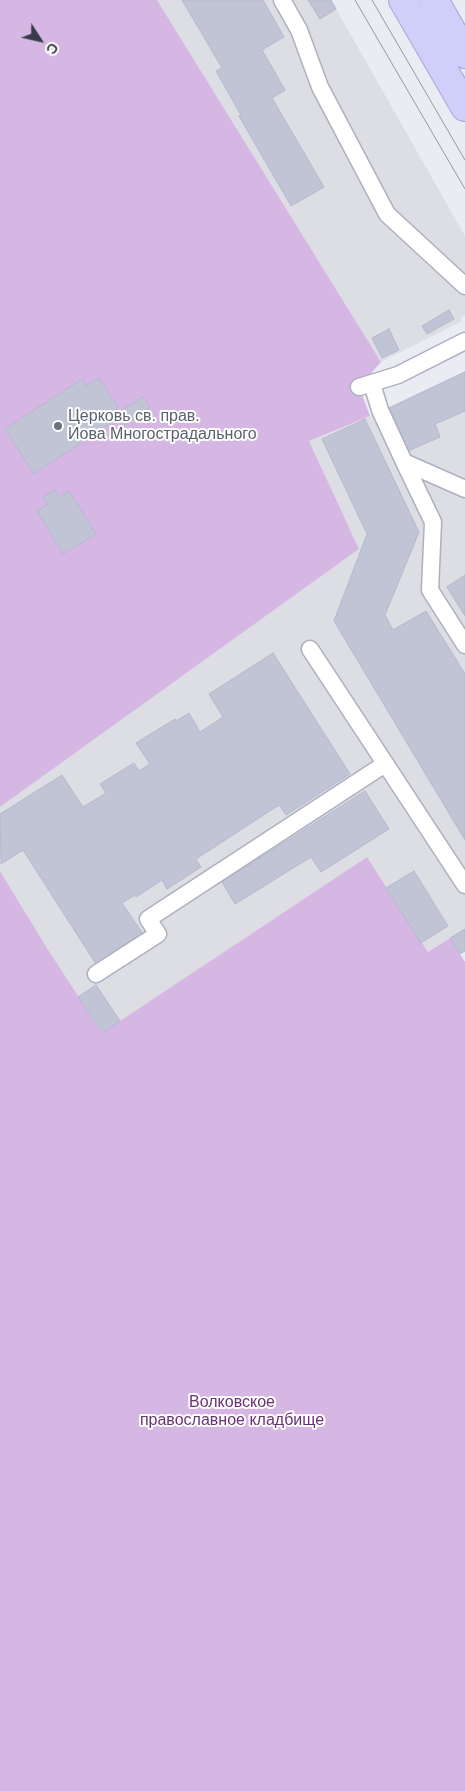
<!DOCTYPE html>
<html>
<head>
<meta charset="utf-8">
<style>
  body { margin:0 }
  #map { position:relative; width:465px; height:1791px; overflow:hidden; background:#ebebf4; font-family:Arial,sans-serif }
  canvas { display:block }
  .north { position:absolute; left:15px; top:15px; width:50px; height:50px; -webkit-text-stroke:4px #fff; paint-order:stroke; rotate:125deg; font-size:14px; font-weight:700; line-height:20px; text-align:center; color:#393b48 }
  .north::after { content:''; display:block; margin:auto; width:18px; height:22px; background:#393b48; clip-path:polygon(50% 0,100% 100%,50% 72%,0 100%) }
</style>
</head>
<body>
<div id="map">
<canvas width="465" height="1791"></canvas>
<div class="north">С</div>
</div>
<script>
const context = document.querySelector('canvas').getContext('2d');
context.lineJoin = 'round';
function fillPath(path, color) { context.fillStyle = color; context.fill(path, 'evenodd'); }
const poly = rows => new Path2D(rows.map(r => 'M' + r).join(''));
function strokePath(path, color, width, dash) { context.strokeStyle = color; context.lineWidth = width; context.lineCap = dash ? 'butt' : 'round'; context.setLineDash(dash || []); context.stroke(path); }
function write(font, color, halo, rows, align = 'center') {
  context.font = font + ' Arial,sans-serif'; context.lineWidth = 4; context.setLineDash([]); context.textBaseline = 'middle'; context.strokeStyle = halo; context.fillStyle = color; for (const [text, x, y, turn = 0] of rows) {
    context.save(); context.translate(x, y); context.rotate((+turn || 0) * Math.PI / 180); context.textAlign = isNaN(turn) ? turn : align; if (halo) context.strokeText(text, 0, 0); context.fillText(text, 0, 0); context.restore();
  }
}
fillPath(poly([
  [157,0,331,0,465,236,465,315,461,318,462,321,381,362],
  [465,371,465,951,460,954,449,938,428,952,367,857,102,1034,47,948,0,871,0,807,359,549,309,441,370,416]
]), '#dcdee4');
fillPath(poly([
  [0,0,157,0,381,362,359,387,370,416,309,441,359,549,0,807],
  [367,857,428,952,450,938,465,962,465,1791,0,1791,0,871,47,948,102,1033]
]), '#d6b7e4');
const building = poly([
  [182,0,263,0,284,37,262,50,285,90,272,98,324,187,291,206,239,116,241,115,216,71,222,68,182,0],
  [308,0,331,0,336,9,320,19,308,0],
  [449,310,454,319,427,334,422,326,449,310],
  [389,329,399,350,382,358,372,338,389,329],
  [465,372,465,411,435,424,440,437,408,451,389,408,465,372],
  [99,378,118,408,106,416,111,423,34,474,5,429,82,379,87,386,99,378],
  [143,397,150,408,125,425,117,413,143,397],
  [365,419,419,532,385,615,393,630,426,611,465,674,465,840,334,621,367,534,322,439,365,419],
  [55,490,59,497,69,491,96,534,63,554,37,511,48,504,43,497,55,490],
  [465,575,465,616,447,587,465,575],
  [273,653,350,774,286,815,279,805,196,859,201,867,167,889,162,880,136,897,135,895,122,903,143,934,96,964,23,850,1,864,0,814,62,775,83,807,106,793,100,784,134,763,139,771,150,764,136,743,175,719,176,721,189,713,200,732,223,717,209,694,273,653],
  [365,791,389,829,321,872,311,857,235,904,222,882,365,791],
  [414,871,448,926,421,943,386,888,414,871],
  [465,929,465,951,460,954,450,938,465,929],
  [96,985,120,1021,103,1033,78,997,96,985]
]);
fillPath(building, '#c1c4d5');
strokePath(building, '#b5b9cf', 1);
const lane = poly([
  [282,0,299,30,320,87,387,214,465,286],
  [372,384,380,410,404,462,465,489],
  [359,387,398,375,465,341],
  [404,462,433,522,430,590,465,645],
  [310,649,465,885],
  [96,974,158,934,148,919,385,764]
]);
const secondary = poly([
  [403,0,465,107],
  [434,0,465,54]
]);
strokePath(lane, '#aeb0bf', 19);
strokePath(secondary, '#a5a7d8', 30);
strokePath(lane, '#fff', 16);
strokePath(secondary, '#cfcffa', 28);
strokePath(poly([
  [355,0,465,189],
  [372,0,465,160]
]), '#989898', 1);
for (const [x, y, r, color] of [
  [58,426,5,"#6b7280"]
]) { const dot = new Path2D(); dot.arc(x, y, r, 0, 2 * Math.PI); context.fillStyle = color; context.fill(dot); strokePath(dot, '#fff', 2); }
write('16px', '#5b616d', '#fff', [
  ["Церковь св. прав.",68,417],
  ["Иова Многострадального",68,435]
], 'left');
write('16px', '#6b3175', '#fff', [
  ["Волковское",232,1403],
  ["православное кладбище",232,1421]
]);
</script>
</body>
</html>
